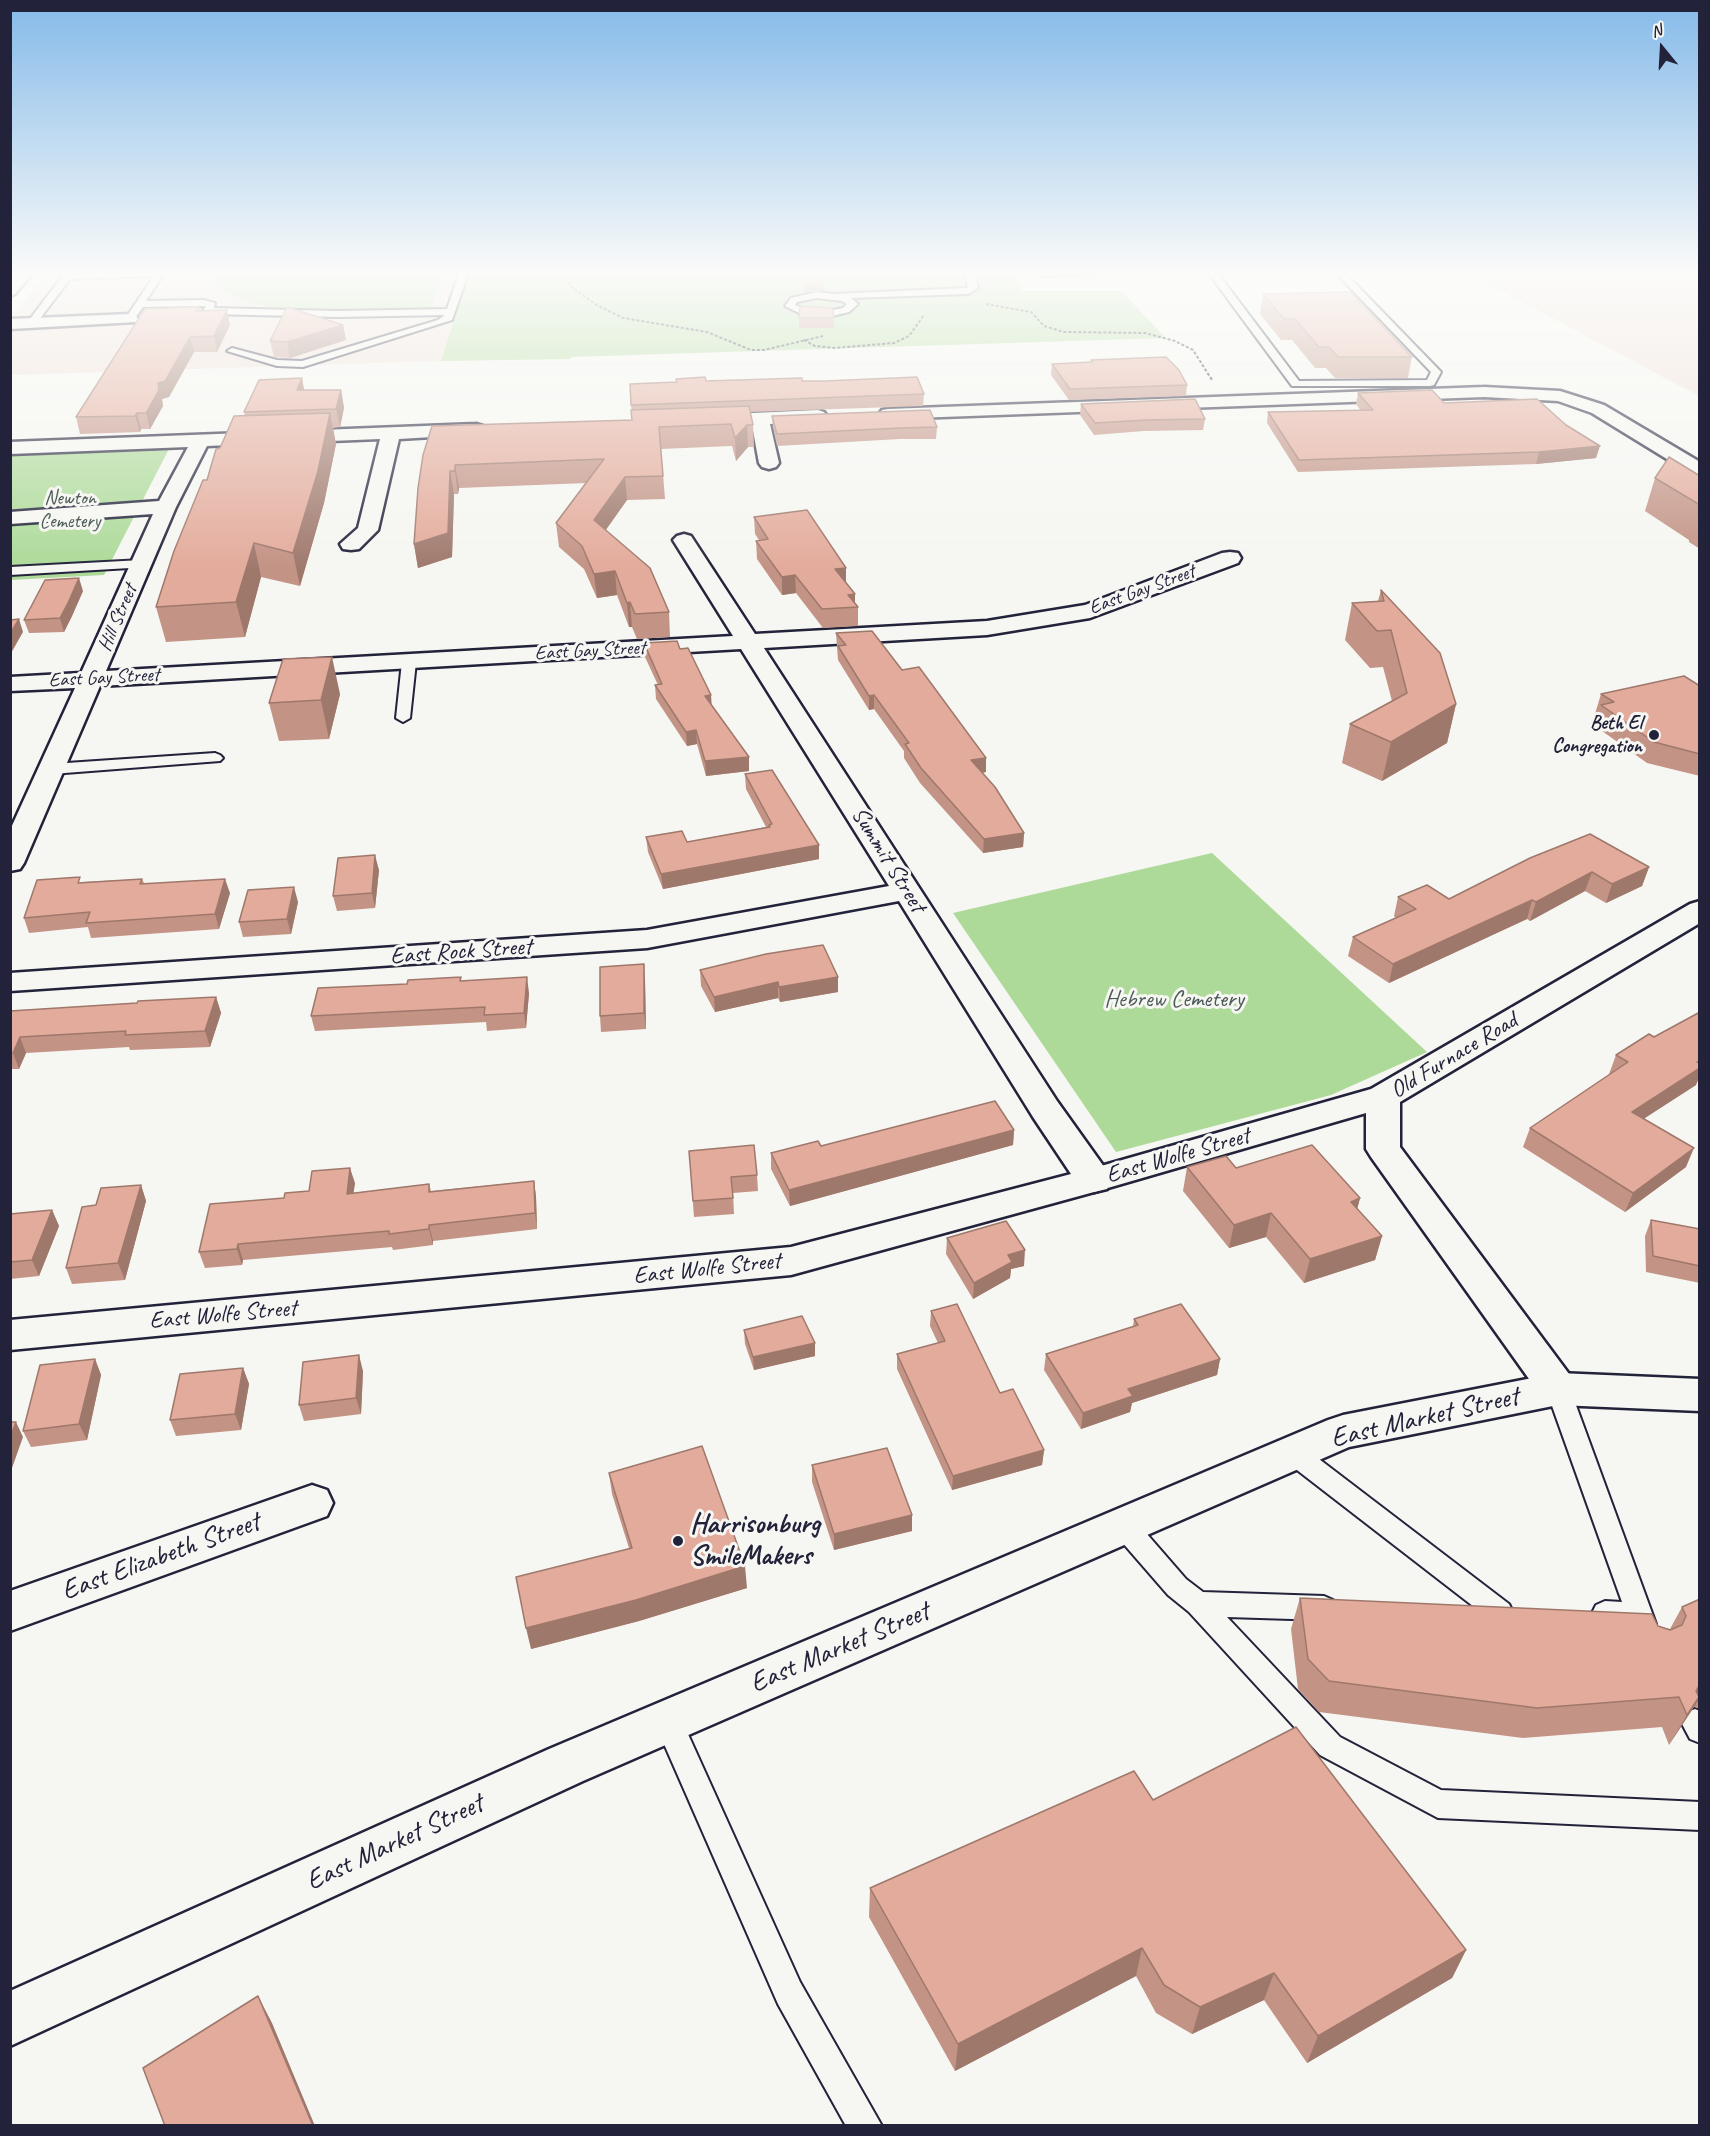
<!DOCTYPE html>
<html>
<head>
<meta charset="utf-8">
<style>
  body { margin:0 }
  #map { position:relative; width:1710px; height:2136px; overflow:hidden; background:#f6f6f2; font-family:Caveat,sans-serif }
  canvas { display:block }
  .frame { position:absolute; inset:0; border:12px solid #22223b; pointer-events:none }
  .north { position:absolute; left:1632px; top:18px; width:60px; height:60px; -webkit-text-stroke:4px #f6f6f2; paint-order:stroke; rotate:342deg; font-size:16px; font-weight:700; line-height:24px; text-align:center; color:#22223b }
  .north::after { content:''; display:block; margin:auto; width:21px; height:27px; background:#22223b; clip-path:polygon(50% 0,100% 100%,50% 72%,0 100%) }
</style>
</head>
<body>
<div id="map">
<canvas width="1710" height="2136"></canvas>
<div class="frame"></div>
<div class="north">N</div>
</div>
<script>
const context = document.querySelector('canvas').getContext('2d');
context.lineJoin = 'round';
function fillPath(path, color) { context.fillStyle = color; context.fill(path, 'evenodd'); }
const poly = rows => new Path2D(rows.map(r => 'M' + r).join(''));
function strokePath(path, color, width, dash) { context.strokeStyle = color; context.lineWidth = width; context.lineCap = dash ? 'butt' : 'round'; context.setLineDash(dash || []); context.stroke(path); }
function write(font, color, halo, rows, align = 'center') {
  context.font = font + ' Caveat,sans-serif'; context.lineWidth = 6; context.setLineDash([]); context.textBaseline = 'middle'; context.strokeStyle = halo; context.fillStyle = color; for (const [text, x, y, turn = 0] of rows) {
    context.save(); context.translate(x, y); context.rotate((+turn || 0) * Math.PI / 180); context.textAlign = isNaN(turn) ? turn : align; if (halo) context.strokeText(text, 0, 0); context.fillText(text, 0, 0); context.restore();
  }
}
fillPath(poly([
  [49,271,468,271,441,361,11,375,11,317],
  [1479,271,1699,271,1699,396,1466,272]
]), '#f0e0d8');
fillPath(poly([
  [210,271,444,271,427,317,369,318,310,315,250,303,217,288],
  [469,271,1013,271,1023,291,1121,291,1166,338,571,357,570,359,441,361],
  [170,447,104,575,11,580,11,453],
  [1212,853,1427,1052,1331,1095,1116,1152,953,913]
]), '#adda99');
const lane = poly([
  [163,271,164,273,146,301,203,300,215,303,214,308,338,311,447,309,460,271,469,271,452,320,303,367,277,366,227,351,232,348,277,360,302,361,438,320,445,315,338,317,210,314,206,316,201,313,206,306,203,306,143,307,133,321,127,321,125,319,154,276,70,279,35,325,27,323,64,274,163,271],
  [965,271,974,271,978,288,968,294,851,298,858,304,849,312,828,317,803,315,785,306,791,298,817,292,833,294,966,288,968,287,965,271],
  [817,298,842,301,847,304,843,308,828,311,808,310,795,305,797,302,817,298],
  [1038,271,1110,271,1106,274,1041,276,1038,275,1038,271],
  [1207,271,1216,271,1299,381,1427,380,1431,372,1334,271,1343,271,1441,372,1434,385,1430,386,1292,386,1207,271],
  [1604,271,1613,271,1613,272,1609,275,1604,271],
  [142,560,148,564,147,567,10,575,10,567,142,560],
  [409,658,416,662,410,718,403,722,396,718,402,662,409,658],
  [215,753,220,755,223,758,220,761,52,774,44,769,52,764,215,753],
  [1558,1380,1566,1382,1570,1389,1656,1624,1653,1632,1643,1636,1633,1632,1630,1626,1605,1625,1596,1621,1592,1613,1596,1605,1605,1601,1622,1602,1546,1389,1550,1382,1558,1380],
  [1293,1443,1302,1446,1509,1604,1513,1612,1509,1620,1500,1624,1491,1620,1284,1460,1281,1453,1284,1446,1293,1443],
  [1124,1515,1133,1518,1186,1579,1203,1592,1324,1596,1333,1600,1337,1608,1333,1616,1324,1620,1227,1617,1340,1737,1441,1790,1700,1802,1700,1830,1438,1818,1320,1755,1189,1612,1168,1595,1115,1534,1111,1526,1115,1518,1124,1515],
  [668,1708,678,1712,800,1982,882,2126,846,2126,778,2004,654,1721,658,1712,668,1708],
  [1695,1709,1700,1711,1700,1743,1690,1739,1681,1722,1685,1713,1695,1709]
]);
const street = poly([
  [19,271,34,271,15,294,10,296,10,281,19,271],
  [130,314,136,316,138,319,136,322,10,329,10,319,130,314],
  [1484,387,1560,391,1604,405,1700,462,1700,477,1693,475,1592,413,1558,401,1484,397,888,419,882,418,879,414,882,410,888,409,1484,387],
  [818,410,824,412,827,416,824,420,770,424,779,463,776,467,769,469,762,467,759,463,752,425,708,427,701,425,699,421,701,417,708,415,818,410],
  [476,424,483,426,485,430,483,434,399,439,378,530,359,549,351,550,343,549,340,544,358,528,380,439,207,446,176,507,106,671,733,636,673,540,677,536,684,534,691,536,755,634,987,621,1085,605,1222,553,1230,552,1238,553,1241,558,1238,563,1090,618,987,635,764,648,1057,1101,1107,1171,1112,1180,1107,1189,1094,1192,1081,1189,1033,1117,899,901,647,948,10,991,10,973,647,930,889,886,741,649,100,686,24,863,20,869,10,871,10,830,75,688,10,691,10,677,81,673,153,514,10,524,10,512,159,501,188,447,10,454,10,442,476,424],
  [312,1485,327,1490,333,1503,327,1516,10,1631,10,1591,312,1485]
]);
const secondary = poly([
  [1700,901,1700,923,1400,1102,1400,1147,1572,1378,1578,1389,1572,1400,1558,1405,1544,1400,1371,1157,1366,1149,1366,1113,1094,1192,791,1275,10,1350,10,1320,791,1247,1094,1168,1371,1089,1690,904,1700,901]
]);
const primary = poly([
  [1558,1373,1700,1379,1700,1411,1558,1405,1349,1447,583,1781,10,2046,10,1991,549,1749,1328,1420,1343,1415,1558,1373]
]);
strokePath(lane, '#22223b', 4);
strokePath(street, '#22223b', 5);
strokePath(secondary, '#22223b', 5);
strokePath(primary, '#22223b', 5);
strokePath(poly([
  [577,271,568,279,570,286,595,304,623,318,707,332,751,350,764,350,823,336],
  [986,304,1031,312,1044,326,1064,332,1145,333,1175,341,1193,350,1212,380],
  [804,340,815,346,835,348,894,343,909,336,924,315]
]), '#22223b', 2, [3, 2]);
fillPath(lane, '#f6f6f2');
fillPath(street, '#f6f6f2');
fillPath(secondary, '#f6f6f2');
fillPath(primary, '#f6f6f2');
fillPath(poly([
  [1263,294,1412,357,1408,378,1335,378,1326,368,1315,368,1292,340,1281,340,1260,314],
  [199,307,200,311,230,325,217,352,194,352,169,397,162,399,163,406,150,429,141,429,140,432,80,434,76,417],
  [799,318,834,318,834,328,799,328],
  [343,325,346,340,290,358,274,357,270,341],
  [1091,360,1187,385,1186,396,1069,400,1051,375,1052,364,1091,362],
  [302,378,304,390,341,390,344,408,340,427,333,428,336,444,324,503,300,586,261,577,245,637,166,642,156,607,220,448,245,416,244,412],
  [706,381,802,381,924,394,923,406,750,412,753,425,754,447,748,447,736,461,732,446,661,449,665,499,627,500,605,530,669,612,670,637,637,639,632,627,629,627,617,595,597,598,584,569,559,547,556,523,587,483,459,488,458,494,454,494,452,557,418,568,414,544,423,455,632,420,630,384],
  [1358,393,1444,403,1596,458,1536,464,1298,472,1267,423,1268,412,1361,411,1356,404],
  [1081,404,1205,419,1203,430,1144,431,1094,435,1080,415],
  [772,416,937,427,936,439,900,439,777,446,773,427],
  [1700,476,1700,549,1689,542,1689,540,1645,511,1655,478],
  [754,517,846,583,855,603,858,607,858,626,823,628,796,593,782,595,757,559,756,541,759,540,755,534],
  [1381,590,1456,704,1447,743,1382,781,1342,763,1350,724,1392,701,1383,667,1370,668,1345,640,1352,603,1378,601],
  [83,591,72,616,64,632,29,633,24,620],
  [836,633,902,670,986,772,982,773,1024,833,1023,847,983,853,920,783,904,758,904,751,874,709,869,710,838,660],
  [644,643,680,649,749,771,706,776,697,744,687,746,656,699,655,685,658,685,645,657],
  [1700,686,1700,776,1647,763,1595,726,1598,716,1595,714,1601,694],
  [340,694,329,739,279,741,269,703],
  [745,774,819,845,819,859,663,889,648,852,646,837,687,842,766,827,746,789],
  [1530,858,1649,867,1642,886,1606,903,1585,891,1530,921,1527,919,1389,983,1348,956,1353,937,1396,918,1394,916,1398,897,1449,899],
  [379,870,375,908,337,911,333,896],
  [142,879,144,883,230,893,219,929,91,938,88,927,29,933,24,918,82,882],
  [298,902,291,934,243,937,239,922],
  [700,970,838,992,780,1002,778,998,715,1012,701,986],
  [461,977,461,981,529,993,526,1028,487,1031,486,1022,315,1031,311,1016,407,984],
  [645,980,646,1029,601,1032,600,1016],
  [216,997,221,1013,210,1047,130,1050,129,1047,26,1053,19,1069,10,1069,10,1011,137,1003],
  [1654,1037,1696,1085,1644,1118,1686,1167,1625,1212,1523,1147,1530,1128,1610,1074,1609,1074,1616,1055],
  [1014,1130,1013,1145,790,1206,771,1169,771,1153,821,1146],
  [689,1151,757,1175,758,1191,733,1193,734,1214,694,1217],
  [1187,1167,1236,1168,1360,1198,1357,1209,1382,1236,1375,1260,1304,1283,1266,1237,1229,1248,1183,1191],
  [534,1181,536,1197,537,1229,433,1241,433,1245,393,1250,392,1247,243,1260,242,1265,205,1268,199,1252,284,1198,309,1191,355,1183,353,1193,429,1184,431,1191],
  [141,1185,146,1201,125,1280,72,1284,66,1268],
  [52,1210,59,1226,39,1276,10,1279,10,1214],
  [1651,1220,1700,1229,1700,1283,1646,1272,1645,1236],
  [947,1238,1024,1266,1011,1269,1010,1278,973,1299,946,1254],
  [931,1311,1000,1393,1044,1450,1042,1465,952,1490,897,1369,897,1354,938,1343,930,1326],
  [1134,1319,1220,1359,1217,1375,1132,1403,1130,1412,1081,1429,1044,1370,1046,1354,1133,1327],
  [744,1330,815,1343,815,1356,754,1370,745,1344],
  [95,1359,101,1375,87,1440,31,1447,23,1431],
  [243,1368,249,1384,241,1430,176,1436,170,1420],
  [363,1371,361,1414,304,1421,299,1405],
  [812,1465,912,1515,912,1531,834,1550,812,1482],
  [609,1473,747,1588,639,1621,531,1649,629,1548,612,1494],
  [1300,1598,1658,1626,1670,1629,1682,1607,1700,1599,1700,1709,1694,1707,1693,1708,1669,1745,1662,1727,1523,1738,1319,1712,1298,1689,1291,1629],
  [1153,1800,1466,1950,1452,1978,1307,2063,1264,2000,1192,2034,1156,2013,1136,1976,955,2071,869,1917,870,1888]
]), '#c39385');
fillPath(poly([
  [824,281,824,291,804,293,804,283],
  [227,310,230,325,217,352,214,336],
  [343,325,346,340,290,358,287,342],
  [190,337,194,352,169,397,162,399,163,406,150,429,146,413,158,383],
  [302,378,305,396,297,390],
  [341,390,344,408,340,427,336,409],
  [137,413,141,429,140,432,135,416],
  [330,413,336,444,324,503,300,586,293,553],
  [747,425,748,447,736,461,735,438],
  [1600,446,1596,458,1536,464,1539,452],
  [455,465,459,488,458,494,455,471],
  [450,471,454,494,452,557,418,568,414,544],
  [625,477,627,500,596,544,594,520],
  [254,543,261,577,245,637,236,602],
  [846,568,846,586,835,569],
  [615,571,617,595,597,598,594,574],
  [795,575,796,593,782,595,782,577],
  [79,578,83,591,72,616,64,632,60,618],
  [855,594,855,607,848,595],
  [630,602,632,627,629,627,627,603],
  [19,619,23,632,10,655,10,634],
  [332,657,340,694,329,739,321,700],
  [711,695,712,709,705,696],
  [874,695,874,709,869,710,869,696],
  [1456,704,1447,743,1382,781,1391,742],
  [696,730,697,744,687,746,686,732],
  [749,757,749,771,706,776,705,761],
  [986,758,986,772,970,774,971,760],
  [1024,833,1023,847,983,853,984,839],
  [819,845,819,859,663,889,661,874],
  [375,855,379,870,375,908,372,893],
  [1649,867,1642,886,1606,903,1612,884],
  [1592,872,1585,891,1530,921,1536,902],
  [225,879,230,893,219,929,215,914],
  [294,887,298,902,291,934,287,919],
  [1532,900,1527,919,1389,983,1393,964],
  [644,964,645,980,646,1029,644,1013],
  [527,977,529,993,526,1028,524,1013],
  [838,977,838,992,780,1002,779,987],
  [778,982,778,998,715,1012,714,997],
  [216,997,221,1013,210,1047,205,1031],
  [20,1037,26,1053,19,1069,13,1053],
  [1700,1061,1700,1076,1696,1085,1625,1131,1632,1112],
  [1014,1130,1013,1145,790,1206,789,1190],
  [1694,1148,1686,1167,1625,1212,1633,1193],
  [350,1168,355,1183,351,1210,347,1194],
  [534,1181,536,1197,537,1229,535,1213],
  [141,1185,146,1201,125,1280,118,1263],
  [1360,1198,1354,1222,1351,1202],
  [52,1210,59,1226,39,1276,32,1260],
  [1271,1213,1266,1237,1229,1248,1234,1225],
  [429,1225,433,1241,433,1245,429,1229],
  [1382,1236,1375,1260,1304,1283,1310,1259],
  [238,1244,243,1260,242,1265,237,1249],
  [1025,1250,1024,1266,1011,1269,1010,1278,973,1299,974,1283,1008,1255],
  [815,1343,815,1356,754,1370,753,1357],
  [359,1355,363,1371,361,1414,356,1398],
  [95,1359,101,1375,87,1440,79,1424],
  [1220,1359,1217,1375,1132,1403,1130,1412,1081,1429,1083,1413,1128,1389],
  [243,1368,249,1384,241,1430,235,1414],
  [16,1422,23,1437,12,1468,10,1464,10,1438],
  [1044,1450,1042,1465,952,1490,953,1476],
  [912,1515,912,1531,834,1550,834,1534],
  [745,1566,747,1588,639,1621,531,1649,526,1628],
  [1700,1683,1700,1698,1669,1745,1687,1715,1685,1711],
  [1142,1948,1136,1976,955,2071,958,2044],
  [1466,1950,1452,1978,1307,2063,1318,2036],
  [1274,1973,1264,2000,1192,2034,1200,2007],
  [258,1996,272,2023,315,2126,313,2126]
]), '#9f786c');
const building = poly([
  [806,271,822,271,824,281,804,283,806,271],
  [1350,292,1412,357,1338,357,1329,347,1319,347,1295,319,1284,319,1263,294,1350,292],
  [800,306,832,308,834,318,799,318,800,306],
  [199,307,196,311,227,310,214,336,190,337,165,381,158,383,159,390,146,413,137,413,135,416,76,417,145,309,199,307],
  [287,307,343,325,287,342,270,341,287,307],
  [1166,357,1179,370,1187,385,1070,389,1052,364,1092,362,1091,360,1166,357],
  [705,377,706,381,802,378,802,381,825,381,917,377,924,394,631,405,630,384,677,382,676,379,705,377],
  [302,378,297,390,341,390,336,409,244,412,259,380,302,378],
  [1432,390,1444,403,1537,399,1566,425,1600,446,1539,452,1299,460,1268,412,1373,410,1358,393,1432,390],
  [1195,399,1205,419,1146,420,1095,423,1081,404,1195,399],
  [749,406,753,425,747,425,735,438,731,424,659,427,663,476,625,477,594,520,650,568,669,612,635,614,630,602,627,603,615,571,594,574,582,546,556,523,604,459,455,465,455,471,450,471,448,533,414,544,418,488,423,455,432,426,632,420,631,410,749,406],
  [930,410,937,427,901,428,777,434,772,416,930,410],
  [330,413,318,471,293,553,254,543,236,602,156,607,174,551,203,480,207,480,216,449,220,448,234,416,330,413],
  [1669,457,1700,476,1700,505,1655,478,1669,457],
  [807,510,846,568,835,569,855,594,848,595,858,607,822,609,795,575,782,577,756,541,768,539,754,517,807,510],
  [79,578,68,603,60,618,24,620,45,580,79,578],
  [1381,590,1440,653,1456,704,1391,742,1350,724,1407,693,1391,630,1377,631,1352,603,1384,601,1381,590],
  [19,619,10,634,10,620,19,619],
  [872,631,902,670,919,667,986,758,971,760,995,787,1024,833,984,839,921,768,905,744,909,743,874,695,869,696,838,646,846,645,836,633,872,631],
  [677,641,680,649,688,648,711,695,705,696,749,757,705,761,696,730,686,732,655,685,662,684,644,643,677,641],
  [332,657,321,700,269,703,283,659,332,657],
  [1684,676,1700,686,1700,754,1654,742,1601,705,1614,702,1601,694,1684,676],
  [772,770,819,845,661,874,646,837,682,831,687,842,770,827,769,825,772,824,745,774,772,770],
  [1590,834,1649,867,1612,884,1592,872,1536,902,1532,900,1393,964,1353,937,1416,909,1398,897,1427,885,1449,899,1530,858,1590,834],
  [375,855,372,893,333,896,338,858,375,855],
  [80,877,78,883,142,879,140,884,225,879,215,914,86,923,90,912,24,918,37,880,80,877],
  [294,887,287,919,239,922,248,890,294,887],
  [823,945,838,977,779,987,778,982,714,997,700,970,766,954,823,945],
  [644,964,644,1013,600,1016,600,967,644,964],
  [461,977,460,981,527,977,524,1013,484,1015,485,1007,311,1016,318,988,407,984,408,980,461,977],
  [216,997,205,1031,125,1035,126,1031,20,1037,13,1053,10,1053,10,1011,137,1003,138,1001,216,997],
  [1700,1012,1700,1061,1697,1062,1700,1063,1700,1068,1632,1112,1694,1148,1633,1193,1530,1128,1628,1062,1616,1055,1649,1034,1654,1037,1700,1012],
  [995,1101,1014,1130,789,1190,771,1153,818,1141,821,1146,995,1101],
  [754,1145,757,1175,731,1177,733,1198,693,1201,689,1151,754,1145],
  [1312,1145,1360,1198,1351,1202,1382,1236,1310,1259,1271,1213,1234,1225,1187,1167,1226,1156,1236,1168,1312,1145],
  [350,1168,347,1194,429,1184,429,1192,534,1181,535,1213,429,1225,429,1229,389,1234,389,1231,238,1244,237,1249,199,1252,210,1204,284,1198,285,1193,309,1191,312,1171,350,1168],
  [141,1185,118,1263,66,1268,82,1207,96,1205,101,1188,141,1185],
  [52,1210,32,1260,10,1262,10,1214,52,1210],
  [1651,1220,1700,1229,1700,1266,1653,1256,1651,1220],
  [1006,1221,1025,1250,1008,1255,1012,1262,974,1283,947,1238,1006,1221],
  [957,1304,1000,1393,1013,1389,1044,1450,953,1476,897,1354,945,1341,931,1311,957,1304],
  [1181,1304,1220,1359,1128,1389,1133,1396,1083,1413,1046,1354,1138,1325,1134,1319,1181,1304],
  [802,1316,815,1343,753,1357,744,1330,802,1316],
  [359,1355,356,1398,299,1405,303,1362,359,1355],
  [95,1359,79,1424,23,1431,40,1365,95,1359],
  [243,1368,235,1414,170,1420,180,1374,243,1368],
  [10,1422,16,1422,10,1438,10,1422],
  [702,1446,745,1566,636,1600,526,1628,516,1577,632,1548,609,1473,702,1446],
  [887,1448,912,1515,834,1534,812,1465,887,1448],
  [1300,1598,1652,1614,1658,1626,1670,1630,1682,1625,1686,1616,1682,1607,1700,1599,1700,1684,1696,1691,1699,1697,1687,1715,1679,1697,1537,1708,1329,1681,1308,1659,1300,1598],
  [1296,1727,1466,1950,1318,2036,1274,1973,1200,2007,1164,1985,1142,1948,958,2044,870,1888,1134,1771,1153,1800,1296,1727],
  [258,1996,313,2126,165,2126,143,2068,258,1996]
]);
fillPath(building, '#e3ab9b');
strokePath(building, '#9f786c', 1.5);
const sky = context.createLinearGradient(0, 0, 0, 570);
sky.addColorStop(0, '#84bae9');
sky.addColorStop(0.48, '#fbfbf9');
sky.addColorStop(1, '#fbfbf900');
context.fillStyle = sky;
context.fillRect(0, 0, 1710, 570);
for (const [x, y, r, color] of [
  [1654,735,6,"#22223b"],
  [678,1541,6,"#22223b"]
]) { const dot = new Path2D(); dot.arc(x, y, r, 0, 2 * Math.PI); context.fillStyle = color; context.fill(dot); strokePath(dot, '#f6f6f2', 2); }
write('20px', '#4c5957', '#f6f6f2', [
  ["Newton",70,499],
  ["Cemetery",70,522]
]);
write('20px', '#22223b', '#f6f6f2', [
  ["East Gay Street",1142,590,-20],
  ["Hill Street",118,618,-67],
  ["East Gay Street",590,651,-3],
  ["East Gay Street",104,678,-3]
]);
write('bold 20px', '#22223b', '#f6f6f2', [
  ["Beth El",1642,724],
  ["Congregation",1642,747]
], 'right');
write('24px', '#22223b', '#f6f6f2', [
  ["Summit Street",888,860,58],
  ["East Rock Street",461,952,-4],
  ["Old Furnace Road",1454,1056,-31],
  ["East Wolfe Street",1178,1156,-16],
  ["East Wolfe Street",707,1269,-6],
  ["East Wolfe Street",223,1315,-5]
]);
write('24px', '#4c5957', '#f6f6f2', [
  ["Hebrew Cemetery",1174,1000]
]);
write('28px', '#22223b', '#f6f6f2', [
  ["East Market Street",1425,1418,-13],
  ["East Elizabeth Street",161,1557,-20],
  ["East Market Street",840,1648,-23],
  ["East Market Street",395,1843,-25]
]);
write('bold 28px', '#22223b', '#f6f6f2', [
  ["Harrisonburg",690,1525],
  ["SmileMakers",690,1557]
], 'left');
</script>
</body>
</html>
